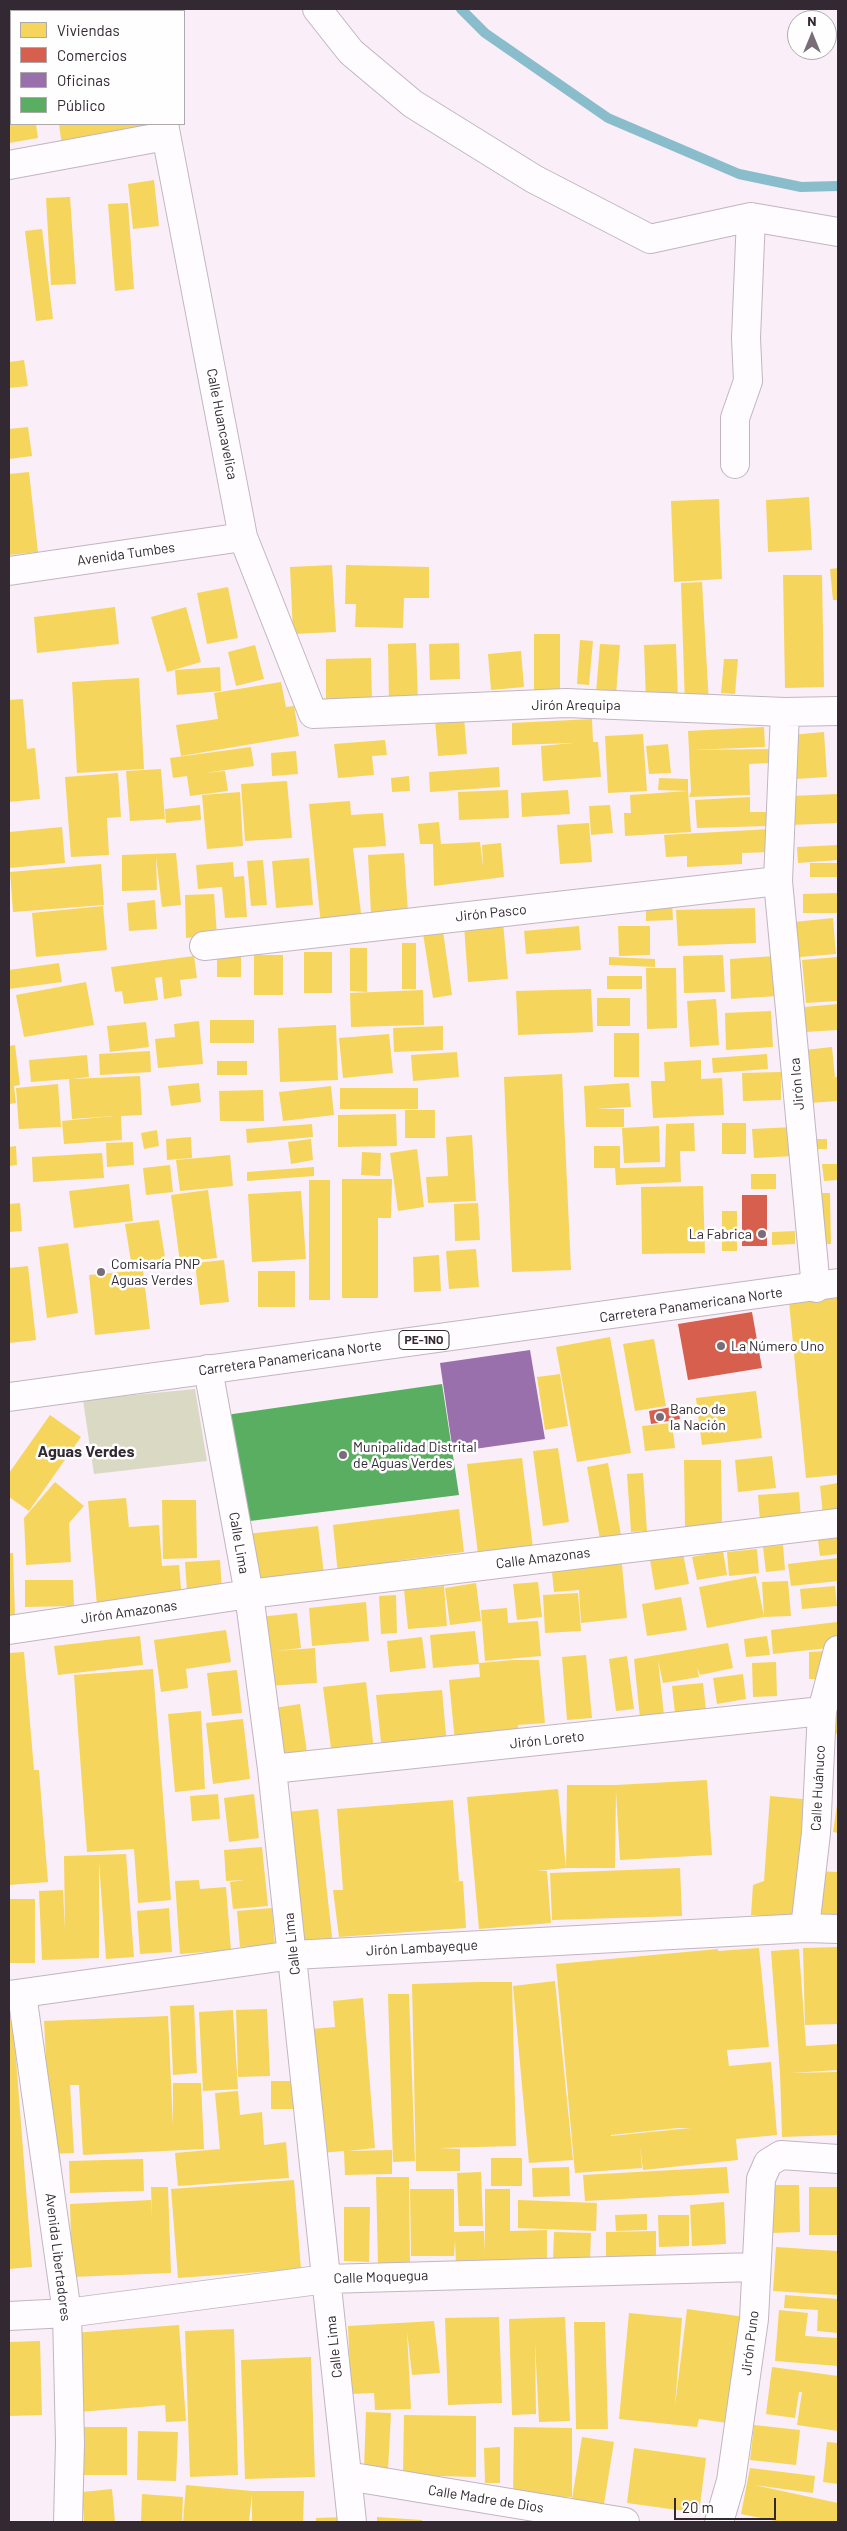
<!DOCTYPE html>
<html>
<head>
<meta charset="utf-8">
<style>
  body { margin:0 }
  #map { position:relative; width:847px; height:2531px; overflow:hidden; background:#faeef9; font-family:Barlow,sans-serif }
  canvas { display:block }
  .frame { position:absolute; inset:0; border:10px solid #332933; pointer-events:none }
  .legend { position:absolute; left:10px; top:10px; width:175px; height:115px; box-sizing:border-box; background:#fefefe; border:1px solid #ada9ad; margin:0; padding:6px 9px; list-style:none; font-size:15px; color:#332933 }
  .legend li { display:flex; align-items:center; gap:10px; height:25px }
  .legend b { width:25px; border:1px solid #ada9ad }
  .north { position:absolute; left:787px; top:10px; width:50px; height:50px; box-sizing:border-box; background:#fefefe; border:1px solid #ada9ad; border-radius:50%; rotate:0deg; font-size:14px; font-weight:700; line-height:20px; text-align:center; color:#332933 }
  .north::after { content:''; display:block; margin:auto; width:18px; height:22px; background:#796e78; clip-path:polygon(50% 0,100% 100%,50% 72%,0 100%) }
  .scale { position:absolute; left:674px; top:2498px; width:102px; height:22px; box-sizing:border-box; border:2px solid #332933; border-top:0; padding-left:6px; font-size:15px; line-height:18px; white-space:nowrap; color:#332933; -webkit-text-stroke:4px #fefefe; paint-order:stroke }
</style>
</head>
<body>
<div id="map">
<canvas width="847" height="2531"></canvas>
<div class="frame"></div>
<ul class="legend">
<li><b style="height:14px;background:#f6d55c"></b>Viviendas</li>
<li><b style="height:14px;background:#d6604d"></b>Comercios</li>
<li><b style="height:14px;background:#9970ab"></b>Oficinas</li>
<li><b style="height:14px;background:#5aae61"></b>Público</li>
</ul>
<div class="north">N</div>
<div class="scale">20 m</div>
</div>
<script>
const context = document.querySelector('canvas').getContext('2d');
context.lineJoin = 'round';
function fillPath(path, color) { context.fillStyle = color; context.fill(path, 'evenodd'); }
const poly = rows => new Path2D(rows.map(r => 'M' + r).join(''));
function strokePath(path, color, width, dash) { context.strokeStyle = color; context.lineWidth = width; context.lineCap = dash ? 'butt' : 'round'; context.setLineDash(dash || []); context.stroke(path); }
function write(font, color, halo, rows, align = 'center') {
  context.font = font + ' Barlow,sans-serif'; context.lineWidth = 5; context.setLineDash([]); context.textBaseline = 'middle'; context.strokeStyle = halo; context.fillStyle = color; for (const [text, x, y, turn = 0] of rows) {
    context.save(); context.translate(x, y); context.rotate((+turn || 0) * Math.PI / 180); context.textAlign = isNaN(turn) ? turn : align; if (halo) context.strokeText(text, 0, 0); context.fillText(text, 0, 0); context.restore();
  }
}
fillPath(poly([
  [195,1389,207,1461,94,1474,83,1400]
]), '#dad9c4');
fillPath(poly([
  [67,9,121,9,121,11,57,11],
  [9,35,11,44,11,70,9,71],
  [9,102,11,102,11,124,36,124,38,138,9,143],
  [59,124,145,124,147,137,62,146],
  [154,180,159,226,133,229,128,184],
  [70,197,76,284,51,285,46,198],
  [128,203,134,289,115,291,108,204],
  [42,229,53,319,36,321,25,231],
  [24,360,28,386,9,388,9,362],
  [28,427,32,456,9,459,9,429],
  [29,472,38,552,9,555,9,474],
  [809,497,812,550,768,552,766,500],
  [719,499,722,579,674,582,671,501],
  [332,565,336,632,293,634,290,567],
  [346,565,429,567,429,598,404,598,403,628,355,627,356,604,345,604],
  [838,568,838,600,833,600,830,569],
  [783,575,822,575,824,687,785,688],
  [702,582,709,704,685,706,681,583],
  [228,587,238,638,207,644,197,593],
  [115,607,119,644,37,653,34,617],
  [186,607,201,662,167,672,151,617],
  [534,634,560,634,560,690,534,690],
  [580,640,593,641,589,685,577,684],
  [416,643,418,702,389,703,388,644],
  [459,643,460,679,430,680,429,644],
  [600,644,620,645,616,695,596,693],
  [676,644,678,700,646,701,644,645],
  [255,645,264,679,236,686,228,652],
  [521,651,524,687,491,690,488,654],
  [371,658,372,701,326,703,326,659],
  [724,659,738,659,735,694,721,693],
  [220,667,221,691,177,695,175,670],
  [139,678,144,769,77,773,72,682],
  [281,682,286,707,294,706,299,736,181,756,176,725,218,719,214,693],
  [23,699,27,749,35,748,40,799,9,802,9,700],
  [464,717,467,754,438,756,435,719],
  [592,719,593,742,598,742,601,777,543,781,541,746,573,743,512,745,512,723],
  [764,727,765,747,691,750,772,749,772,763,749,764,750,795,689,797,691,791,688,731],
  [824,732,827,777,795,779,791,735],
  [643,734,647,791,608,793,605,736],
  [385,740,387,755,372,756,374,775,338,778,334,744],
  [668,744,671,773,649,774,646,746],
  [251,747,254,766,205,773,225,771,228,791,190,796,187,776,173,778,170,758],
  [296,751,298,774,272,776,271,753],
  [499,767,500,787,430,792,429,772],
  [161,769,165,819,130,821,126,771],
  [118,773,121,817,107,818,109,855,71,857,65,777],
  [409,776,410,791,392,792,391,778],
  [659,778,688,779,688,791,658,790],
  [287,781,292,838,245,841,241,784],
  [508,790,509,818,459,820,458,792],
  [568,790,570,814,522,817,521,793],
  [688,791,691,832,625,836,624,813,631,813,630,795],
  [240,792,243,846,207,849,202,795],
  [838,794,838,823,791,825,790,796],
  [750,797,750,812,767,812,768,826,697,828,695,800],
  [350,801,351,815,383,813,386,846,353,848,362,921,321,925,309,804],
  [200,805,201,820,166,823,165,809],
  [610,805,613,833,591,835,589,806],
  [439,822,441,844,480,842,483,867,482,845,501,843,504,877,434,886,433,844,420,844,418,824],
  [589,823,592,862,560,864,557,825],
  [62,827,65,863,9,868,9,832],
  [770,829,771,852,742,853,742,864,687,867,687,856,666,857,664,835],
  [838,845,838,860,798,863,797,847],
  [176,853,181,905,162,907,156,857,157,890,122,891,122,855],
  [404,853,408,912,371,914,368,855],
  [309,858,313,905,276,908,272,861],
  [263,860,267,905,251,906,247,861],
  [233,862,234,877,244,876,247,917,225,918,222,887,198,889,196,865],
  [810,863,838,863,838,877,810,877],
  [101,864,104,905,13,912,10,872],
  [838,893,838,913,803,913,803,894],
  [214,894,217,935,186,938,185,895],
  [155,900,157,929,129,931,127,903],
  [672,901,673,920,646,921,646,902],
  [103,906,107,950,36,957,32,913],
  [755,908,756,943,678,946,676,910],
  [833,918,836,954,788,958,784,923],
  [503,922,508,979,468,982,464,925],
  [442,924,452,995,433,998,422,927],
  [579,926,581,950,526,954,524,931],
  [618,926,650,926,650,955,619,956],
  [402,943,416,943,416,989,402,989],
  [350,948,367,948,367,992,350,991],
  [304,952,332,952,332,993,304,993],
  [217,955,241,955,241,977,217,977],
  [254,955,283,955,283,995,254,995],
  [723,955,725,992,684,993,683,956],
  [194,956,197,978,180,980,182,996,164,999,162,977,155,978,158,1000,124,1004,122,991,115,992,111,967],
  [775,956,777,996,731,999,730,959],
  [609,957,655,959,655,967,609,965],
  [838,957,838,1001,806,1003,802,960],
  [59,963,62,982,9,989,9,970],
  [646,968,676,968,677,1028,647,1029],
  [607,976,642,976,642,989,607,989],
  [86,982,94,1025,24,1037,16,995],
  [591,989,593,1032,518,1035,516,991],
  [423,990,424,1025,351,1027,350,993],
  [597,998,630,998,630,1026,597,1026],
  [716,999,719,1045,690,1047,687,1001],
  [838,1004,838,1030,805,1032,804,1007],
  [771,1011,773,1047,726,1050,725,1013],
  [210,1020,254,1020,254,1043,210,1043],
  [199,1021,203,1064,158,1068,155,1039,175,1037,174,1024],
  [146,1022,149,1047,110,1052,107,1026],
  [336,1025,338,1080,280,1082,278,1028],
  [443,1026,443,1050,394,1052,393,1028],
  [614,1033,639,1033,639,1077,614,1077],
  [389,1034,393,1073,343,1078,339,1038],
  [15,1045,20,1085,14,1086,16,1103,9,1104,9,1046],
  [832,1047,835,1077,828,1078,838,1077,838,1101,809,1103,804,1050],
  [150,1051,151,1072,100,1075,99,1054],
  [457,1052,459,1077,413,1081,411,1055],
  [767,1054,768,1069,713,1073,712,1058],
  [87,1055,89,1077,71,1079,140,1076,142,1115,121,1116,122,1140,64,1144,62,1121,114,1116,72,1119,69,1079,31,1082,29,1060],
  [701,1060,701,1079,722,1078,724,1115,653,1118,651,1081,665,1081,664,1062],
  [217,1061,247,1061,247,1075,217,1075],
  [781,1072,781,1100,743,1101,742,1073],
  [562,1074,571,1270,512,1272,504,1077],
  [199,1083,201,1102,171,1106,168,1086],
  [629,1083,631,1107,595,1109,624,1109,624,1127,586,1127,584,1086],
  [58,1084,61,1127,19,1129,16,1088],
  [331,1086,334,1115,283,1121,279,1092],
  [340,1088,418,1088,418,1109,340,1109],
  [263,1090,264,1121,220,1121,219,1091],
  [405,1110,435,1110,435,1138,405,1138],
  [396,1114,397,1146,338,1147,338,1115],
  [694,1123,695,1151,680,1151,681,1182,616,1185,615,1168,594,1168,594,1146,620,1146,620,1168,665,1167,666,1124],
  [722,1123,746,1123,746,1154,722,1154],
  [312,1124,313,1137,247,1143,246,1129],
  [659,1126,660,1162,624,1163,622,1128],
  [793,1127,795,1156,754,1158,752,1129],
  [157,1130,159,1146,144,1149,141,1133],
  [472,1135,476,1201,428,1203,426,1177,448,1176,446,1137],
  [191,1137,192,1158,167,1160,166,1139],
  [311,1139,313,1160,291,1164,288,1142],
  [810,1139,827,1139,827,1149,810,1149],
  [133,1142,134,1165,107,1167,106,1143],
  [16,1146,17,1165,9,1166,9,1147],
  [417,1149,424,1207,398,1211,390,1153],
  [362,1152,381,1153,380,1176,361,1175],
  [102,1153,104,1178,33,1182,32,1157],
  [230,1155,233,1186,180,1191,176,1160],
  [822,1164,838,1164,838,1180,824,1181],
  [170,1165,173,1192,146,1195,143,1168],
  [314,1167,314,1176,247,1181,247,1172],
  [751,1174,776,1174,776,1189,751,1189],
  [342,1179,392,1179,391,1218,378,1218,378,1298,342,1298],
  [309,1180,330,1180,330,1300,309,1300],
  [129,1184,133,1221,74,1228,69,1191],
  [703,1186,705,1253,642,1254,641,1187],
  [208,1190,217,1258,180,1262,171,1195],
  [301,1191,306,1259,252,1262,248,1194],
  [810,1193,830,1193,831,1244,812,1244],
  [20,1203,22,1231,9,1232,9,1204],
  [478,1203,480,1240,455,1241,454,1204],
  [722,1211,737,1211,737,1251,722,1251],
  [159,1220,166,1263,132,1268,125,1224],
  [795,1231,795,1244,772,1245,772,1232],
  [68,1243,78,1313,47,1318,38,1247],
  [476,1249,479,1287,449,1289,446,1251],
  [439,1255,441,1291,414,1292,413,1257],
  [224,1260,229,1302,200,1305,195,1263],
  [28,1266,36,1340,9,1343,9,1268],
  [143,1270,150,1329,95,1335,89,1275],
  [258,1271,295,1271,295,1307,258,1307],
  [837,1298,838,1475,806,1478,789,1302],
  [610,1337,631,1453,577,1462,556,1347],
  [654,1339,666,1406,635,1411,623,1344],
  [560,1374,568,1426,545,1430,537,1377],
  [756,1391,762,1438,702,1445,696,1398],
  [50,1415,81,1437,29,1511,9,1497,9,1473],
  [672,1423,675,1448,645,1451,642,1426],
  [558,1448,569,1522,543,1526,533,1451],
  [772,1456,776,1488,738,1492,735,1460],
  [522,1458,533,1548,478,1554,467,1464],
  [684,1460,721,1460,722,1527,685,1527],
  [608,1463,621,1535,600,1539,587,1467],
  [643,1473,647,1531,631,1532,627,1474],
  [55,1482,84,1506,69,1523,71,1562,26,1565,24,1518],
  [838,1483,838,1513,823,1515,820,1486],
  [799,1492,801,1518,760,1521,758,1495],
  [126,1498,129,1527,159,1525,162,1566,179,1565,182,1600,97,1606,88,1501],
  [162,1500,196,1500,197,1558,163,1559],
  [459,1509,464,1552,396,1561,396,1568,338,1575,333,1525],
  [318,1526,324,1574,252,1582,247,1534],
  [838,1538,838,1554,820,1556,818,1540],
  [783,1545,785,1570,766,1572,763,1547],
  [757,1549,759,1573,729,1576,727,1552],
  [723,1551,727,1575,697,1580,692,1557],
  [9,1553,13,1553,15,1616,9,1616],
  [683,1553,689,1584,655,1590,650,1560],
  [621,1555,627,1618,581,1623,579,1590,554,1592,551,1562],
  [838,1558,838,1581,791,1586,788,1564],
  [220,1560,222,1591,187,1592,185,1562],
  [756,1576,764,1617,762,1582,788,1581,791,1616,764,1617,707,1628,699,1587],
  [25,1580,73,1580,74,1606,25,1607],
  [538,1582,542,1617,517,1620,513,1584],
  [476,1583,481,1621,450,1625,445,1588],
  [444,1586,447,1626,408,1629,404,1590],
  [835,1586,837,1606,802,1609,800,1589],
  [578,1593,581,1631,545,1633,543,1595],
  [396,1595,397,1633,381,1634,379,1596],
  [681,1597,687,1630,647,1636,642,1604],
  [366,1602,369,1641,312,1646,309,1608],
  [507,1608,508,1623,538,1621,541,1656,485,1661,481,1610],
  [297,1613,301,1648,276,1651,315,1648,317,1683,266,1686,259,1617],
  [837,1622,838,1647,773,1654,771,1630],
  [226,1630,231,1662,186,1669,188,1688,161,1692,154,1640],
  [475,1631,479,1664,433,1668,430,1635],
  [140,1636,143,1665,58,1675,54,1646],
  [767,1636,770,1655,746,1657,744,1639],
  [422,1637,426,1668,390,1672,387,1641],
  [728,1643,733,1668,700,1675,697,1667,699,1677,663,1683,658,1660,664,1715,640,1718,634,1659],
  [828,1651,829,1679,809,1679,809,1652],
  [24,1652,34,1770,39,1770,48,1882,9,1885,9,1653],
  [586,1655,592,1718,567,1720,562,1657],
  [627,1656,634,1709,616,1711,609,1659],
  [513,1660,539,1660,545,1723,518,1725,519,1735,455,1742,449,1680,480,1677,479,1663],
  [776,1662,777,1696,753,1697,752,1663],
  [153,1669,171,1900,138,1903,134,1849,87,1852,74,1675],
  [237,1670,242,1713,212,1716,207,1673],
  [743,1674,746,1699,717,1704,713,1678],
  [366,1682,374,1751,332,1756,323,1687],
  [703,1683,706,1710,675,1713,672,1686],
  [442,1690,447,1746,382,1752,376,1695],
  [300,1704,308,1759,283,1763,274,1708],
  [838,1710,838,1734,831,1733],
  [201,1711,205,1789,175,1792,168,1714],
  [243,1719,250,1779,213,1784,206,1723],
  [707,1780,712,1855,620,1860,616,1791,615,1868,566,1868,537,1871,547,1871,551,1923,479,1929,467,1797,558,1789,566,1868,567,1785,616,1785],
  [218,1794,220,1819,192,1821,190,1796],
  [254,1794,259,1838,229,1842,224,1798],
  [770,1796,814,1800,800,1918,751,1915,753,1885,764,1881],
  [453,1800,459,1881,450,1882,463,1881,466,1928,339,1937,333,1890,343,1890,337,1809],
  [837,1805,838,1805,838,1833,833,1832],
  [318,1809,333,1946,301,1949,287,1812],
  [262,1847,268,1906,233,1909,230,1882,244,1880,226,1881,224,1850],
  [126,1854,134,1957,106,1959,99,1862,99,1958,42,1960,39,1891,63,1890,65,1930,64,1856],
  [680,1868,682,1916,552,1920,550,1873],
  [815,1871,838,1872,838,1922,812,1921],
  [199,1880,200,1889,226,1887,231,1950,180,1954,175,1881],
  [9,1899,35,1899,35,1963,9,1963],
  [169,1908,172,1952,140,1954,137,1911],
  [272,1908,275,1945,240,1947,237,1911],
  [838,1947,838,2024,805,2025,803,1948],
  [759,1948,769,2047,727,2050,729,2066,771,2062,777,2135,736,2139,738,2160,643,2170,640,2146,642,2168,575,2173,556,1964,718,1949,718,1951],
  [678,2128,691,2128,611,2136,611,2135],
  [799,1949,806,2046,838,2044,838,2070,791,2073,838,2072,838,2135,782,2137,780,2073,771,1951],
  [555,1981,573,2160,529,2163,513,1986],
  [477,1982,512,1982,516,2146,439,2148,460,2149,460,2171,416,2171,412,1984],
  [388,1994,409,1994,415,2161,393,2162],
  [363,1998,375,2148,348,2151,392,2150,392,2174,345,2175,344,2151,320,2153,311,2029,335,2027,333,2001],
  [194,2005,197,2073,173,2075,170,2006],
  [267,2009,270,2076,238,2077,236,2010],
  [233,2010,238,2089,203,2091,199,2012],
  [168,2016,173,2126,173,2083,201,2083,204,2149,83,2155,79,2085,70,2085,74,2153,51,2154,44,2021],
  [13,2019,32,2267,9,2269,9,2020],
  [271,2081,295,2081,296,2109,271,2109],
  [238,2091,240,2115,262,2112,264,2145,286,2142,289,2178,178,2186,175,2153,220,2149,215,2093],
  [491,2158,522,2158,522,2186,491,2186],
  [143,2159,144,2191,70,2193,69,2161],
  [569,2167,570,2196,533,2197,532,2168],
  [727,2167,729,2193,585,2201,583,2175],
  [481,2172,483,2226,459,2226,457,2173],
  [376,2177,409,2177,410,2265,378,2265],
  [294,2180,301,2269,178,2278,171,2189],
  [770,2185,799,2185,800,2232,772,2233],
  [151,2187,168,2187,171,2273,72,2277,70,2204,151,2200,152,2218],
  [809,2187,838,2187,838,2235,809,2235],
  [410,2189,454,2189,454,2232,484,2231,485,2252,485,2189,510,2189,510,2231,547,2230,547,2264,456,2265,455,2240,454,2256,411,2256],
  [518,2200,597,2203,596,2231,518,2228],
  [724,2202,726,2244,692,2246,690,2205],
  [344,2207,370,2207,369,2262,344,2261],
  [647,2214,647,2230,616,2231,615,2215],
  [658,2215,689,2215,689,2246,659,2247],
  [656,2231,656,2259,606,2259,606,2232],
  [554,2232,591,2233,590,2262,553,2261],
  [776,2247,838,2251,838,2295,773,2291],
  [785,2295,838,2299,838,2333,817,2331,818,2310,784,2308],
  [687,2309,745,2317,727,2423,699,2419,697,2427,619,2419,629,2313,682,2318,675,2406],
  [779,2310,808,2313,805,2336,838,2338,838,2366,775,2361],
  [499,2317,502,2403,448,2405,445,2318],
  [565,2317,570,2421,539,2422,535,2343,536,2414,512,2415,509,2319],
  [434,2321,440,2373,412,2375,407,2331,411,2409,375,2410,374,2393,351,2394,348,2326],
  [574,2322,605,2322,608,2429,576,2429],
  [179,2325,186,2421,166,2422,165,2405,79,2412,73,2333],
  [234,2329,238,2475,190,2477,185,2331],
  [40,2341,42,2415,9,2416,9,2342],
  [311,2357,315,2477,245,2479,241,2360],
  [772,2367,838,2376,838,2431,797,2425,802,2392,799,2392,795,2418,766,2414],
  [366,2412,391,2413,388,2470,364,2469],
  [404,2415,476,2416,476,2477,403,2475],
  [754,2425,800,2430,796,2465,750,2460],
  [82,2427,127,2427,127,2475,82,2475],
  [514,2427,572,2428,572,2497,513,2496],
  [138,2431,178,2432,176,2481,137,2480],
  [582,2437,614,2442,604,2504,572,2499],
  [827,2442,838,2443,838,2484,823,2482],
  [500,2447,500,2483,485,2483,484,2448],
  [634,2448,706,2458,699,2513,627,2503],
  [750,2468,815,2476,813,2493,754,2485,838,2503,838,2522,780,2522,741,2514],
  [186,2485,252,2491,304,2491,303,2522,252,2522,252,2494,249,2522,183,2522],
  [112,2489,115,2522,84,2522,82,2492],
  [142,2494,183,2497,182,2522,141,2522],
  [345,2517,345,2522,316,2522,316,2518],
  [377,2517,422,2520,422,2522,377,2522]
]), '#f6d55c');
fillPath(poly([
  [742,1195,767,1195,767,1246,742,1246],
  [752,1312,762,1368,688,1380,678,1324],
  [678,1406,680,1419,651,1424,649,1411]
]), '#d6604d');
fillPath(poly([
  [530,1350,545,1439,453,1452,440,1363]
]), '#9970ab');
fillPath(poly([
  [442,1384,459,1495,242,1522,226,1415]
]), '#5aae61');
strokePath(poly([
  [461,9,485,33,608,118,739,174,801,187,838,186]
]), '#89bdcb', 10);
const minor = poly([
  [140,9,141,11],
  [317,9,351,52,413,104,534,179,650,239,751,217,838,232],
  [164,124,243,537,313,714,566,703,785,712,838,711],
  [9,165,166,136],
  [735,464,735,418,748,381,746,338,751,217],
  [9,571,243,537],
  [785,712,778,881,816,1288],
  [204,946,778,881],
  [208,1369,249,1594,272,1769,352,2522],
  [9,1630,249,1594,838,1523],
  [272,1769,822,1711],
  [805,1928,816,1833,822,1711,838,1650],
  [22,1994,67,2313,70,2443,68,2522],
  [9,1995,293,1955,805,1928,838,1929],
  [9,2316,67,2313,326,2279,756,2267],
  [347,2476,625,2522],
  [719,2522,731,2481,754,2319,761,2179,768,2163,781,2155,838,2159]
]);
const primary = poly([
  [9,1397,838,1283]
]);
strokePath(minor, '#c0b6c0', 30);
strokePath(primary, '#c0b6c0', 30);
strokePath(minor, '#fefcfe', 28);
strokePath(primary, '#fefcfe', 28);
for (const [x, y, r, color] of [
  [762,1234,5,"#796e78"],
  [101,1272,5,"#796e78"],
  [721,1346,5,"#796e78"],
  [660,1417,5,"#796e78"],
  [343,1455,5,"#796e78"]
]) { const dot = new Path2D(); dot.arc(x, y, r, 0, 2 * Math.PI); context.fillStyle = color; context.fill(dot); strokePath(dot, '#fefefe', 2); }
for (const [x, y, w] of [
  [424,1340,50]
]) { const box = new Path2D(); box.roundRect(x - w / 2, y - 9.5, w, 19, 4); context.fillStyle = '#fefefe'; context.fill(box); strokePath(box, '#332933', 1); }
write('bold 12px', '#332933', null, [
  ["PE-1NO",424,1340]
]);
write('14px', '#332933', '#fefefe', [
  ["Calle Huancavelica",222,424,79],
  ["Avenida Tumbes",126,554,-8],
  ["Jirón Arequipa",576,705],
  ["Jirón Pasco",491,913,-6],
  ["Jirón Ica",797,1084,-95],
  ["Carretera Panamericana Norte",691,1305,-8],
  ["Carretera Panamericana Norte",290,1358,-8],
  ["Calle Lima",239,1543,80],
  ["Calle Amazonas",543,1558,-7],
  ["Jirón Amazonas",129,1612,-8],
  ["Jirón Loreto",547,1740,-6],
  ["Calle Huánuco",818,1788,-87],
  ["Calle Lima",292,1944,-96],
  ["Jirón Lambayeque",422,1948,-3],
  ["Avenida Libertadores",58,2257,83],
  ["Calle Moquegua",381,2277,-2],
  ["Jirón Puno",750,2343,-83],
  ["Calle Lima",334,2347,-96],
  ["Calle Madre de Dios",486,2499,9]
]);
write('14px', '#332933', '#fefefe', [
  ["La Fabrica",752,1234,"right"],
  ["Comisaría PNP",111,1264],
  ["Aguas Verdes",111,1280],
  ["La Número Uno",731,1346],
  ["Banco de",670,1409],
  ["la Nación",670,1425],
  ["Munipalidad Distrital",353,1447],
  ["de Aguas Verdes",353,1463]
], 'left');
write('bold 16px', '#332933', '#fefefe', [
  ["Aguas Verdes",86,1452]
]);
</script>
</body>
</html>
